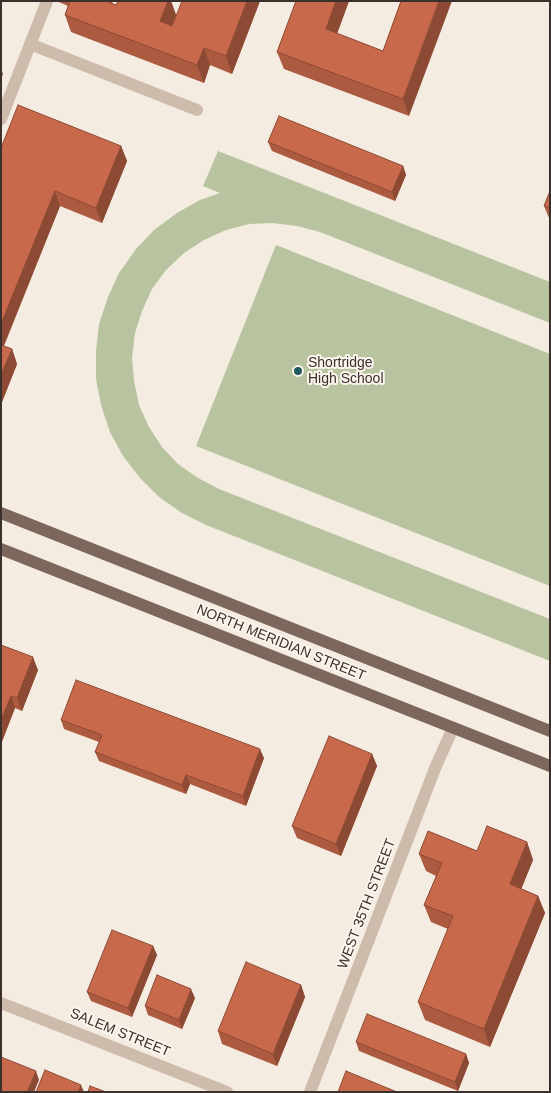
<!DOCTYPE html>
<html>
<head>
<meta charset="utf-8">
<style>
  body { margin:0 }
  #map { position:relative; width:551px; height:1093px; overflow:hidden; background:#f4ebe1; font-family:Arial,sans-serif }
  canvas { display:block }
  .frame { position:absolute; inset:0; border:2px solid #3b302b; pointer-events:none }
</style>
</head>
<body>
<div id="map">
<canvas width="551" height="1093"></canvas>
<div class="frame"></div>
</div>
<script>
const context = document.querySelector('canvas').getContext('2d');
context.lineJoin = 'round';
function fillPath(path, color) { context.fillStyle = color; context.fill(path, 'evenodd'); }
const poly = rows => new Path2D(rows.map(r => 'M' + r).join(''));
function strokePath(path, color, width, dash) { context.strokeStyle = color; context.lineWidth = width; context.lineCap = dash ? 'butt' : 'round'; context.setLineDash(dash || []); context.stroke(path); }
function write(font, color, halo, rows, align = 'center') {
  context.font = font + ' Arial,sans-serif'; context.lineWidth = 4; context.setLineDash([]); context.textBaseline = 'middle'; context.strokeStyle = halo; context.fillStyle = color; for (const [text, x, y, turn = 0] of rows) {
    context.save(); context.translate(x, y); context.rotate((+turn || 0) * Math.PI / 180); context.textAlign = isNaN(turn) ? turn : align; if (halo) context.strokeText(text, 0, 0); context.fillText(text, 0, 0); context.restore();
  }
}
fillPath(poly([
  [218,151,550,282,550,323,320,232,297,226,273,223,249,224,226,230,204,240,184,253,166,270,152,289,142,311,135,333,132,358,134,381,139,405,149,427,162,447,178,464,198,478,219,489,550,619,550,661,206,525,182,513,159,497,140,478,123,456,110,432,101,405,96,379,96,351,99,324,108,297,119,273,136,249,154,230,177,213,200,200,220,193,203,186],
  [276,245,550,354,550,586,196,446]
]), '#b8c4a0');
strokePath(poly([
  [30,44,197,110]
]), '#cdbbac', 12);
strokePath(poly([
  [1,119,47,1],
  [1,1003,227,1092],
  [310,1092,436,766,453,728]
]), '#cdbbac', 12);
strokePath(poly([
  [1,513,550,731],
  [1,549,550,766]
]), '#7d675c', 12);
fillPath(poly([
  [59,1,113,1,112,4,116,5,118,1,171,1,176,15,172,26,260,1,232,74,210,65,204,83,71,32,65,15,68,6,59,2],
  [296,1,349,1,337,34,383,51,401,1,409,116,284,69,277,52],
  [268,142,403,166,406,175,395,201,272,151],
  [121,146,127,161,102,223,60,206,4,346,12,349,17,364,2,402,1,402,1,148],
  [550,191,550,218,549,218,544,206],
  [1,645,38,670,22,711,15,708,1,744],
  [61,720,264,758,246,806,190,784,186,794,99,761,95,752,99,742,64,729],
  [372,754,377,766,341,856,297,838,292,826],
  [527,842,533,860,521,889,538,896,545,913,490,1047,425,1020,418,1002,448,929,431,922,424,905,436,876,426,871,419,854,477,851],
  [153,946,157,955,132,1017,91,1001,87,992],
  [301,985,305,997,277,1066,222,1044,218,1031],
  [195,998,182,1029,148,1015,145,1006],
  [356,1042,466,1054,469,1063,458,1091,359,1051]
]), '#ac5a40');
fillPath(poly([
  [168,1,171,1,176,15,167,39,160,21],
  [247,1,260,1,232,74,226,56],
  [336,1,349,1,332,47,326,29],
  [439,1,452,1,409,116,403,99],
  [204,48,210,65,204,83,197,65],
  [1,69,3,74,1,79],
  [121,146,127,161,102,223,96,208],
  [403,166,406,175,395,201,392,192],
  [55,191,60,206,1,352,1,324],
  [12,349,17,364,2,402,1,375],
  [33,657,38,670,22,711,17,698],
  [11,696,15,708,1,744,1,720],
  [260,749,264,758,246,806,243,796],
  [372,754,377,766,341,856,336,844],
  [186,775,190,784,186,794,182,785],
  [527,842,533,860,516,902,510,884],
  [538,896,545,913,490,1047,484,1029],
  [153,946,157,955,132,1017,128,1008],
  [301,985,305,997,277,1066,273,1054],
  [191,989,195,998,182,1029,179,1020],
  [466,1054,469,1063,458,1091,455,1082],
  [36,1071,39,1080,34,1092,27,1092],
  [81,1085,84,1092,78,1092]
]), '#8c4a34');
const building = poly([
  [70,1,106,1,116,5,118,1,168,1,160,21,172,26,182,1,247,1,226,56,204,48,197,65,65,15,70,1],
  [296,1,336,1,326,29,383,51,401,1,439,1,403,99,277,52,296,1],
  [18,105,121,146,96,208,55,191,1,324,1,148,18,105],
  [279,116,403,166,392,192,268,142,279,116],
  [550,191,550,208,544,206,550,191],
  [1,345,12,349,1,375,1,345],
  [1,645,33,657,17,698,11,696,1,720,1,645],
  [76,680,260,749,243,796,186,775,182,785,95,752,102,735,61,720,76,680],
  [329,736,372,754,336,844,292,826,329,736],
  [487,826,527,842,510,884,538,896,484,1029,418,1002,453,916,424,905,442,863,419,854,428,831,477,851,487,826],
  [112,930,153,946,128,1008,87,992,112,930],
  [246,962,301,985,273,1054,218,1031,246,962],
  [157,975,191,989,179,1020,145,1006,157,975],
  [367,1014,466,1054,455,1082,356,1042,367,1014],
  [1,1057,36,1071,27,1092,1,1092,1,1057],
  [45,1070,81,1085,78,1092,36,1092,45,1070],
  [346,1071,397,1092,338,1092,346,1071],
  [90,1086,106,1092,88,1092,90,1086]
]);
fillPath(building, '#c8694b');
strokePath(building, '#8c4a34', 1);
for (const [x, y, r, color] of [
  [298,371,5,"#1f5a5e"]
]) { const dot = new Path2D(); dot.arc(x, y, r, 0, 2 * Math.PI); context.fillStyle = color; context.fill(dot); strokePath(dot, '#fbf5ee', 2); }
write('14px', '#3b302b', '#fbf5ee', [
  ["Shortridge",308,363],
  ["High School",308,379]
], 'left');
write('14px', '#3b302b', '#fbf5ee', [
  ["NORTH MERIDIAN STREET",281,643,22],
  ["WEST 35TH STREET",367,904,-69],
  ["SALEM STREET",120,1033,22]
]);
</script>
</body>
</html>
